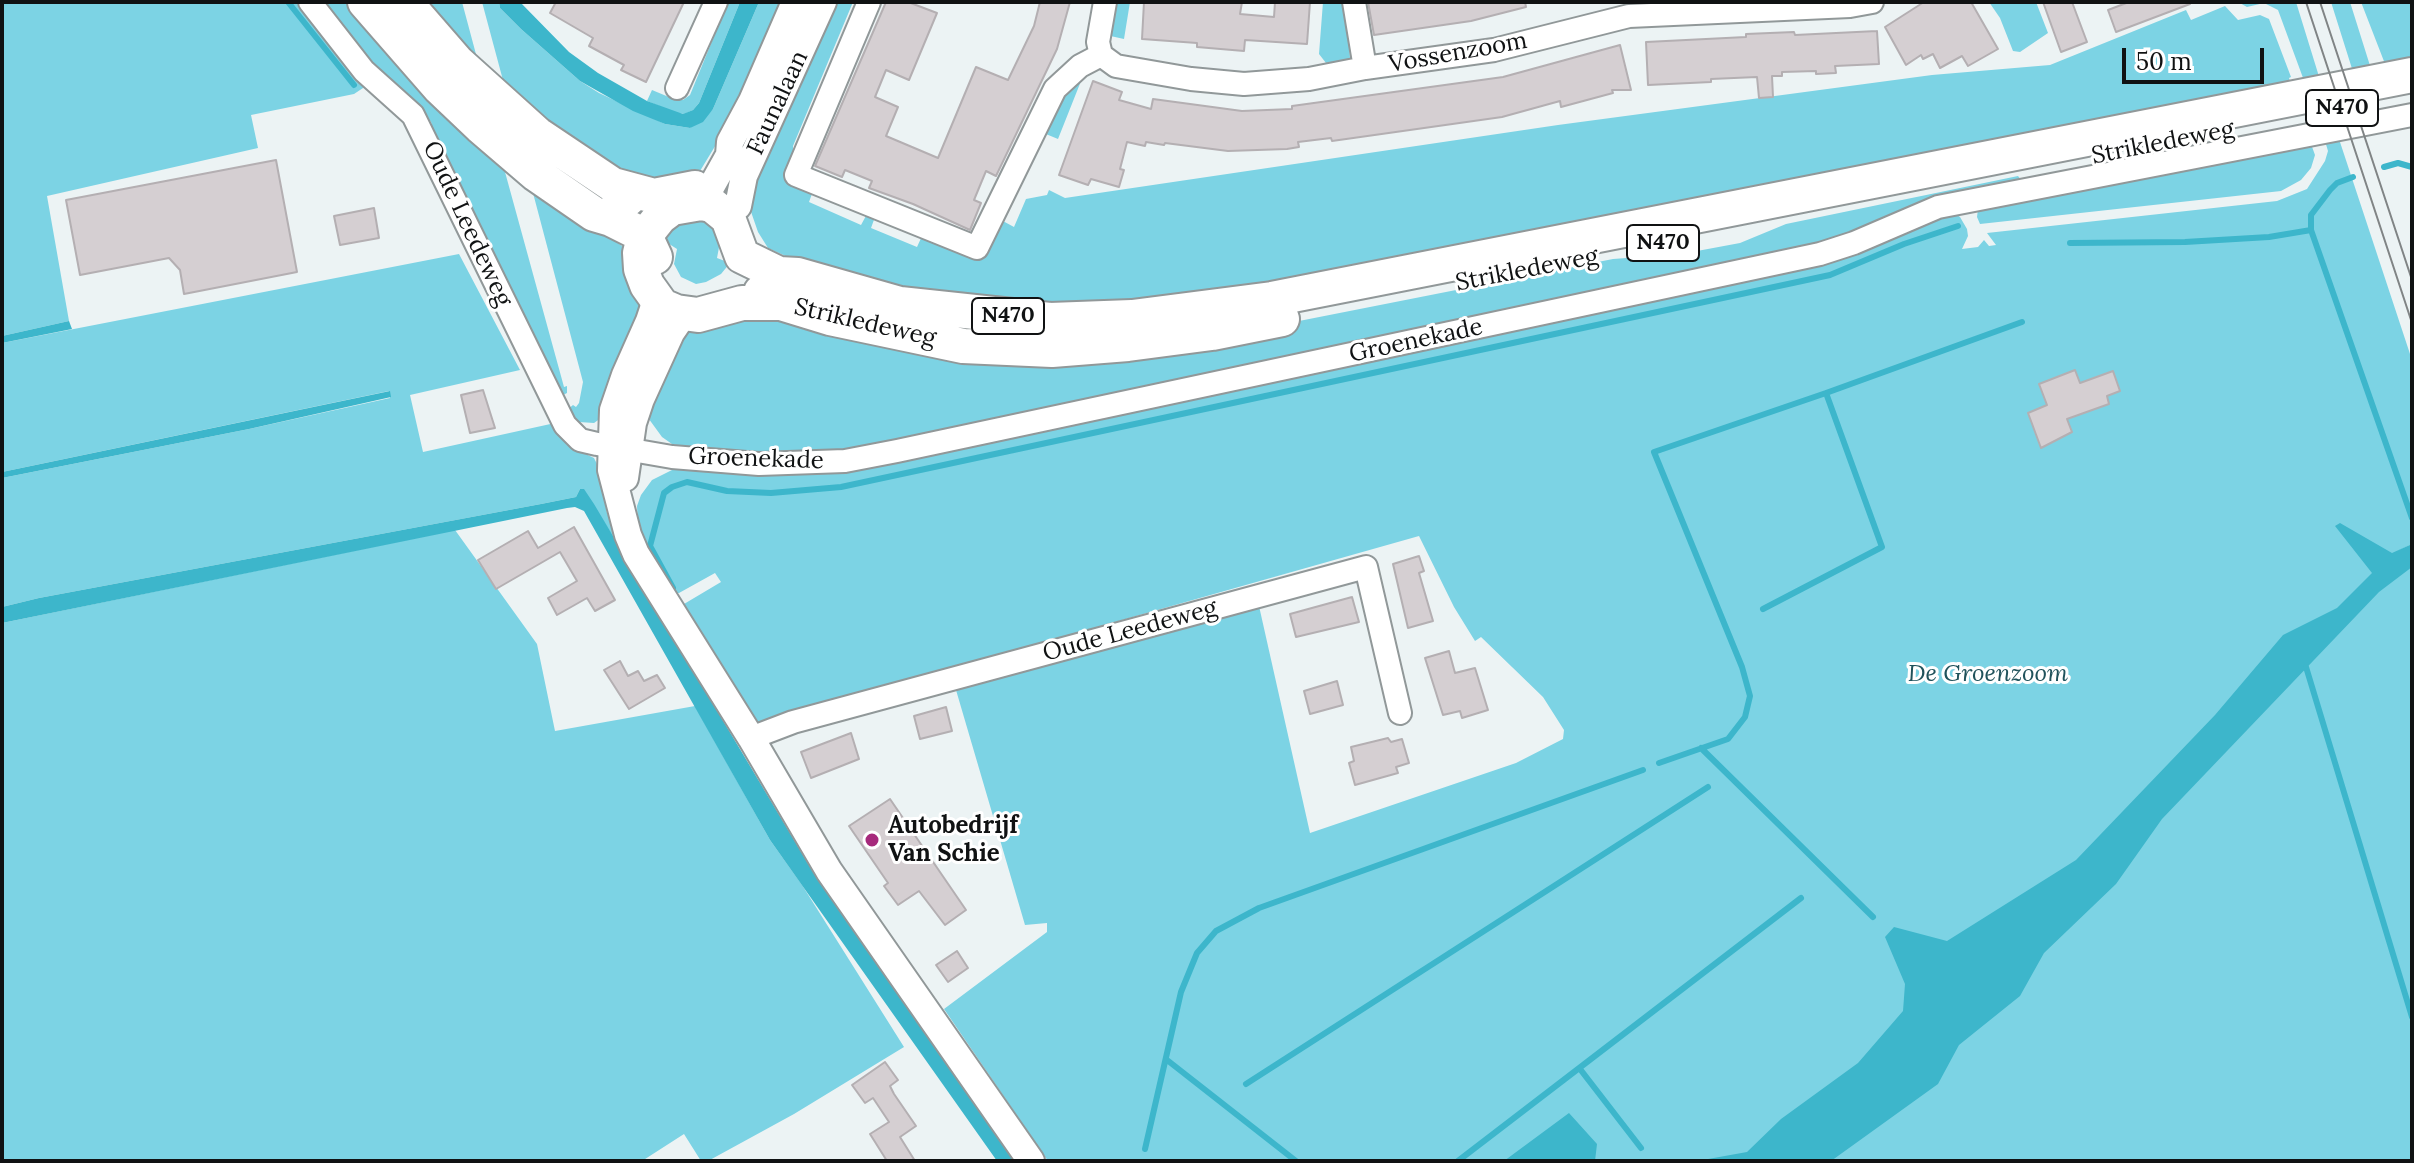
<!DOCTYPE html>
<html>
<head>
<meta charset="utf-8">
<style>
  body { margin:0 }
  #map { position:relative; width:2414px; height:1163px; overflow:hidden; background:#ecf3f4; font-family:Lora,serif }
  canvas { display:block }
  .frame { position:absolute; inset:0; border:4px solid #101213; pointer-events:none }
  .scale { position:absolute; left:2122px; top:48px; width:142px; height:36px; box-sizing:border-box; border:4px solid #101213; border-top:0; padding-left:10px; font-size:24px; line-height:28px; white-space:nowrap; color:#101213; -webkit-text-stroke:6px #fff; paint-order:stroke }
</style>
</head>
<body>
<div id="map">
<canvas width="2414" height="1163"></canvas>
<div class="frame"></div>
<div class="scale">50 m</div>
</div>
<script>
const context = document.querySelector('canvas').getContext('2d');
context.lineJoin = 'round';
function fillPath(path, color) { context.fillStyle = color; context.fill(path, 'evenodd'); }
const poly = rows => new Path2D(rows.map(r => 'M' + r).join(''));
function strokePath(path, color, width, dash) { context.strokeStyle = color; context.lineWidth = width; context.lineCap = dash ? 'butt' : 'round'; context.setLineDash(dash || []); context.stroke(path); }
function write(font, color, halo, rows, align = 'center') {
  context.font = font + ' Lora,serif'; context.lineWidth = 6; context.setLineDash([]); context.textBaseline = 'middle'; context.strokeStyle = halo; context.fillStyle = color; for (const [text, x, y, turn = 0] of rows) {
    context.save(); context.translate(x, y); context.rotate((+turn || 0) * Math.PI / 180); context.textAlign = isNaN(turn) ? turn : align; if (halo) context.strokeText(text, 0, 0); context.fillText(text, 0, 0); context.restore();
  }
}
fillPath(poly([
  [2,2,303,2,369,84,354,94,251,115,258,148,47,196,69,321,2,336],
  [319,2,354,2,466,128,462,134,505,172,564,387,567,386,567,393,561,396,446,178,431,122,420,109,384,83],
  [420,2,462,2,477,58,472,60],
  [482,2,499,2,500,8,521,29,580,81,599,93,665,124,690,128,713,109,759,2,785,2,737,110,700,171,694,177,642,186,566,138,504,84],
  [728,2,740,2,699,103,693,110,684,114,676,113,647,101,652,90,676,100,683,100,690,95],
  [837,2,853,2,793,146,793,158,813,191,809,202,861,225,867,214,875,217,871,228,917,247,922,236,976,260,988,254,1001,220,1014,227,1026,199,1047,195,1049,190,1065,198,1558,125,1932,75,2050,65,2186,10,2191,20,2225,6,2238,20,2260,15,2269,19,2291,77,2289,78,2292,88,2001,150,1153,303,968,303,801,263,768,248,758,232,749,206,750,181],
  [1113,2,1130,2,1124,39,1106,35],
  [1323,2,1347,2,1350,59,1326,63,1319,54],
  [1989,2,2036,2,2048,33,2020,52,2013,51,2000,18],
  [2238,2,2296,2,2321,83,2306,86,2278,10,2264,3,2247,7],
  [2331,2,2350,2,2372,72,2354,75],
  [2361,2,2412,2,2412,64,2387,69],
  [1083,76,1058,139,1041,132,1061,91],
  [2339,139,2412,360,2412,544,2398,551,2405,570,2412,567,2412,1161,1048,1161,944,1009,1047,932,1047,923,1025,925,956,690,1259,606,1310,833,1516,763,1563,739,1564,730,1543,697,1481,637,1475,641,1454,607,1419,536,758,723,698,641,680,611,684,604,721,582,715,573,679,593,668,593,644,550,638,526,637,506,641,495,652,480,678,467,776,476,832,471,1953,212,1960,217,1967,229,1968,236,1962,249,1978,247,1984,240,1989,246,1996,245,1987,233,2277,201,2307,189,2325,161,2328,151,2325,141],
  [2311,144,2315,155,2311,168,2301,180,2281,191,1980,224,1977,217,1978,209],
  [2018,176,2023,182,1816,247,861,451,784,456,697,449,672,444,662,437,646,415,678,333,742,310,889,344,1294,322,1613,259,1681,254,1740,243,1786,224],
  [533,193,586,221,625,248,644,309,601,418,594,423,579,422,572,419,567,410,573,405,576,407,579,403,583,382],
  [688,220,704,221,712,226,720,242,717,258,730,263,721,274,706,282,696,284,681,277,674,264,677,249,663,240,671,229],
  [459,254,520,370,410,395,423,452,555,423,567,445,594,458,597,464,607,513,618,539,616,541,583,489,580,489,576,497,541,504,39,598,2,607,2,478,249,429,390,398,389,391,2,472,2,343],
  [455,530,537,644,555,731,695,706,770,840,802,885,904,1047,794,1114,708,1161,701,1161,684,1134,642,1161,2,1161,2,623]
]), '#7cd3e4');
fillPath(poly([
  [499,2,520,2,569,52,598,73,647,101,683,114,693,110,699,103,740,2,759,2,713,109,703,122,690,128,665,124,633,111,580,81,521,29,500,8],
  [69,321,72,329,2,343,2,336],
  [390,391,391,397,249,429,2,478,2,472],
  [580,489,584,489,594,504,809,865,1014,1161,997,1161,770,840,584,511,575,507,567,508,2,623,2,607,39,598,541,504,576,497],
  [2340,523,2392,553,2412,544,2412,567,2379,592,2162,819,2116,884,2044,953,2020,996,1959,1045,1938,1084,1831,1161,1697,1161,1747,1152,1781,1119,1858,1063,1903,1011,1905,984,1885,937,1894,927,1947,941,2076,860,2215,715,2283,635,2337,608,2372,573,2335,526],
  [1569,1113,1597,1144,1595,1161,1504,1161]
]), '#3db6cb');
strokePath(poly([
  [288,2,354,85],
  [2384,167,2398,163,2412,167],
  [2353,177,2337,183,2330,190,2311,215,2311,230,2412,518],
  [2070,243,2185,242,2269,237,2311,230],
  [673,588,650,546,664,493,672,487,687,482,727,491,771,493,841,487,1830,275,1904,244,1958,226],
  [1763,609,1882,547,1826,393,2022,322],
  [2306,667,2412,1017],
  [1701,748,1873,917],
  [1659,763,1728,739,1745,717,1750,696,1742,667,1654,452,1826,393],
  [1167,1060,1296,1161],
  [1580,1069,1641,1148],
  [1246,1084,1708,787],
  [1145,1149,1181,992,1197,953,1216,931,1259,908,1643,770],
  [1458,1161,1801,898]
]), '#3db6cb', 6);
const building = poly([
  [556,2,684,2,646,82,621,70,624,65,589,46,593,38,550,13,556,2],
  [886,2,908,2,937,13,909,80,886,70,875,97,898,107,886,136,938,158,976,67,1008,80,1034,26,1040,2,1070,2,1057,49,996,176,986,171,974,200,981,203,970,230,913,204,869,188,872,181,845,170,842,177,815,166,886,2],
  [1144,2,1242,2,1240,14,1274,17,1275,2,1310,2,1307,44,1245,40,1244,51,1197,47,1197,43,1142,39,1144,2],
  [1368,2,1525,2,1526,7,1471,21,1374,35,1368,2],
  [1924,2,1971,2,1998,49,1968,66,1962,56,1940,68,1933,54,1923,59,1921,55,1906,65,1885,27,1924,2],
  [2043,2,2072,2,2087,42,2061,52,2043,2],
  [2129,2,2189,2,2190,4,2116,32,2108,10,2129,2],
  [1877,31,1879,64,1835,66,1836,73,1816,74,1816,71,1782,72,1782,76,1772,76,1773,97,1759,98,1757,77,1711,79,1711,82,1648,85,1646,42,1746,37,1746,34,1794,32,1795,35,1877,31],
  [1620,45,1631,90,1612,90,1613,93,1561,107,1560,101,1502,117,1332,141,1331,138,1298,142,1299,147,1287,149,1228,151,1165,143,1164,145,1146,142,1145,146,1127,142,1120,169,1124,170,1119,187,1091,179,1088,185,1059,175,1093,81,1122,92,1119,100,1151,109,1153,99,1242,111,1292,109,1292,106,1503,77,1620,45],
  [276,160,297,272,184,294,180,270,169,258,80,275,66,200,276,160],
  [374,208,379,238,340,245,334,216,374,208],
  [2075,370,2080,383,2113,371,2120,391,2107,396,2109,404,2067,419,2072,432,2041,448,2028,413,2047,405,2039,384,2075,370],
  [483,390,495,428,470,433,461,395,483,390],
  [574,527,615,600,595,611,587,598,557,615,548,598,577,581,560,552,496,589,478,560,528,531,538,548,574,527],
  [1419,556,1424,571,1419,573,1433,621,1408,628,1393,564,1419,556],
  [1352,597,1359,622,1296,637,1290,614,1352,597],
  [1449,651,1455,673,1475,668,1488,710,1462,718,1460,711,1443,715,1425,658,1449,651],
  [620,661,628,676,638,671,644,681,657,675,665,688,629,709,604,670,620,661],
  [1337,681,1343,705,1310,714,1304,691,1337,681],
  [946,707,952,731,920,739,914,716,946,707],
  [851,733,859,759,811,778,801,752,851,733],
  [1388,738,1391,742,1402,739,1409,763,1396,767,1398,773,1355,785,1349,763,1354,761,1351,747,1388,738],
  [890,799,966,910,945,925,919,891,898,905,884,886,888,883,849,826,890,799],
  [957,951,968,968,948,982,936,965,957,951],
  [885,1062,898,1080,890,1086,894,1094,916,1126,900,1137,915,1161,887,1161,870,1134,889,1122,873,1098,865,1103,852,1085,885,1062]
]);
fillPath(building, '#d5cfd2');
strokePath(building, '#b4afb2', 2);
const minor = poly([
  [310,2,364,71,413,115,565,425,580,440,597,444,672,457,759,464,845,461,897,451,1820,254,1854,243,1938,207,2412,115],
  [869,2,796,175,977,248,1055,89,1080,66,1101,55],
  [1105,2,1098,42,1101,55,1116,66,1191,79,1244,84,1309,79,1365,68,1494,50,1629,16,1850,6,1872,2],
  [1354,2,1365,68],
  [677,88,716,2],
  [751,738,793,722,1366,567,1400,713]
]);
const tertiary = poly([
  [710,189,729,155,730,142,752,101,795,2],
  [738,206,744,176,823,2],
  [656,300,649,321,625,375,613,410,611,470,628,535,636,554,751,738,829,871,1031,1161],
  [625,478,633,423,641,399,671,333,684,314]
]);
const primary = poly([
  [365,2,440,88,480,126,536,174,594,214,611,219,639,233,649,244,655,257],
  [405,2,457,62,537,134,613,185,628,199],
  [613,185,654,196,695,188],
  [761,292,781,303,830,318,963,346,1052,350,1128,344,1212,333,1282,319],
  [781,303,742,303,698,315,676,312,662,306,647,285,641,269,640,253,644,237,660,217,672,208,701,203,712,205,728,218,742,256,779,274,798,275,900,304,1050,320,1132,317,1272,299,2412,75]
]);
strokePath(minor, '#919899', 26);
strokePath(tertiary, '#919899', 30);
strokePath(primary, '#919899', 38);
strokePath(minor, '#fff', 22);
strokePath(tertiary, '#fff', 26);
strokePath(primary, '#fff', 34);
strokePath(poly([
  [2306,2,2412,323],
  [2320,2,2412,280]
]), '#808485', 2);
for (const [x, y, r, color] of [
  [872,840,8,"#a6297c"]
]) { const dot = new Path2D(); dot.arc(x, y, r, 0, 2 * Math.PI); context.fillStyle = color; context.fill(dot); strokePath(dot, '#fff', 3); }
for (const [x, y, w] of [
  [2342,108,72],
  [1663,243,72],
  [1008,316,72]
]) { const box = new Path2D(); box.roundRect(x - w / 2, y - 18, w, 36, 6); context.fillStyle = '#fff'; context.fill(box); strokePath(box, '#101213', 2); }
write('bold 22px', '#101213', null, [
  ["N470",2342,108],
  ["N470",1663,243],
  ["N470",1008,316]
]);
write('24px', '#101213', '#fff', [
  ["Vossenzoom",1458,53,-10],
  ["Faunalaan",778,103,-65],
  ["Strikledeweg",2163,143,-11],
  ["Oude Leedeweg",467,224,65],
  ["Strikledeweg",1527,270,-11],
  ["Strikledeweg",865,323,13],
  ["Groenekade",1416,341,-12],
  ["Groenekade",756,459,2],
  ["Oude Leedeweg",1130,631,-15]
]);
write('italic 24px', '#1f525b', '#fff', [
  ["De Groenzoom",1988,674]
]);
write('bold 24px', '#101213', '#fff', [
  ["Autobedrijf",888,826],
  ["Van Schie",888,854]
], 'left');
</script>
</body>
</html>
